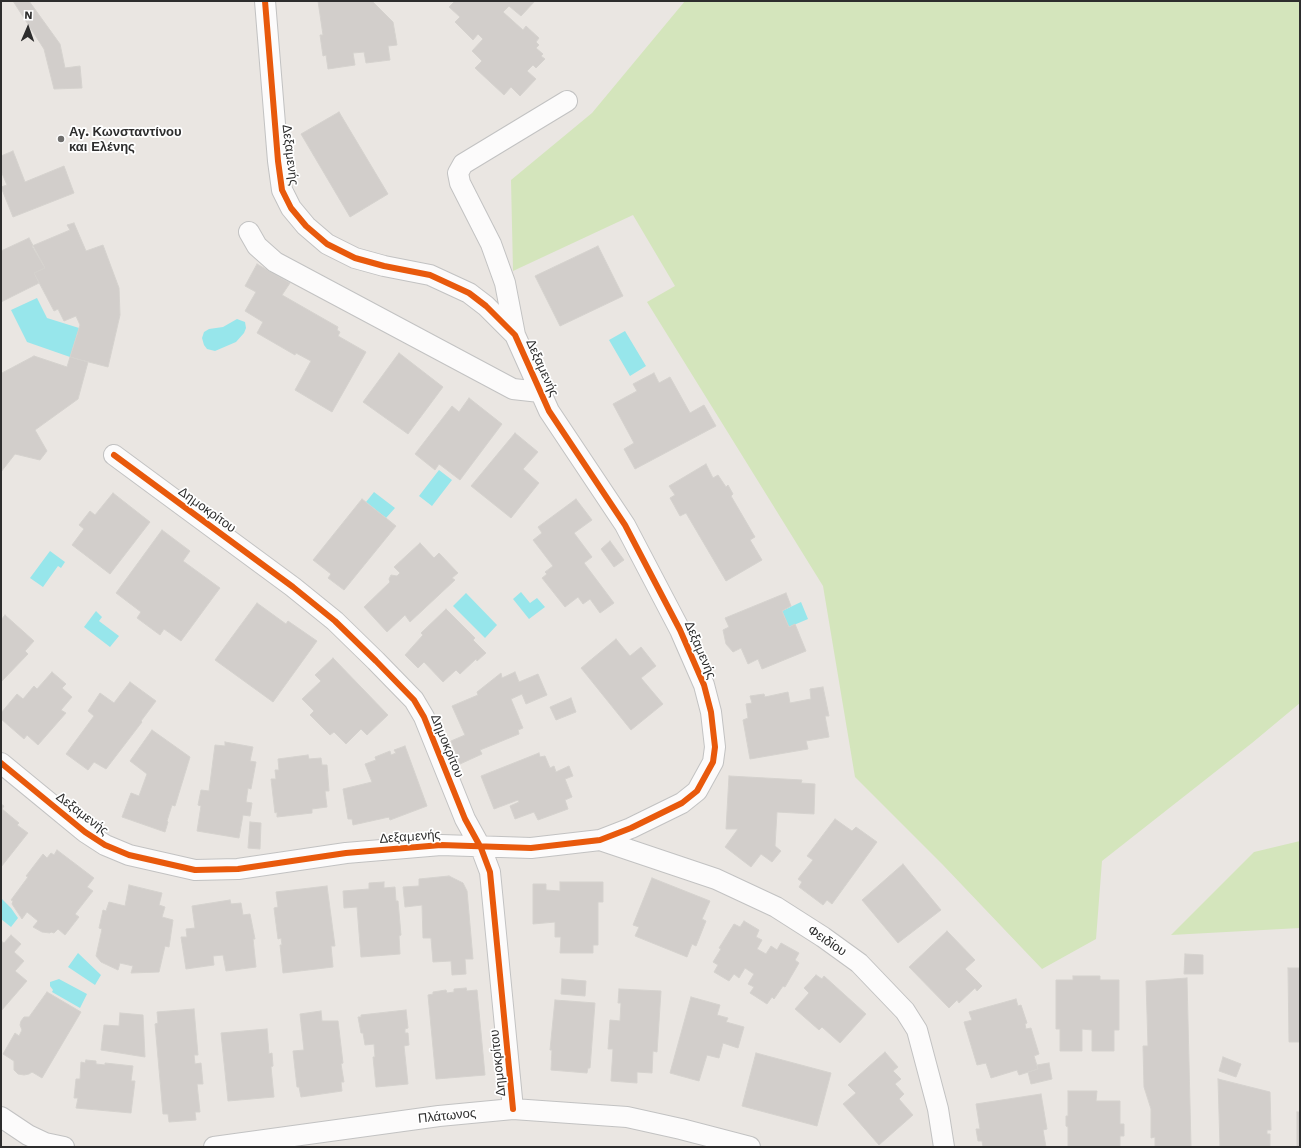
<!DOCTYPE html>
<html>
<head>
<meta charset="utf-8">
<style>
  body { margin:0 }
  #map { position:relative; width:1301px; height:1148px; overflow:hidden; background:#eae6e2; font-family:"Work Sans",sans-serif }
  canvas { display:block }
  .frame { position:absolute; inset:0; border:2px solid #2d2d2d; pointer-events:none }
  .north { position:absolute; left:8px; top:8px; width:40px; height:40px; -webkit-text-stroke:3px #fff; paint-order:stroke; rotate:2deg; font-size:11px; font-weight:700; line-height:16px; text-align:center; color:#2d2d2d }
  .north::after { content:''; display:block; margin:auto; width:14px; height:18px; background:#2d2d2d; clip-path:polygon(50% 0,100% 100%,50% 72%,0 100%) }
</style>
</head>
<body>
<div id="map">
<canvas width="1301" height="1148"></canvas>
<div class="frame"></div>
<div class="north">N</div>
</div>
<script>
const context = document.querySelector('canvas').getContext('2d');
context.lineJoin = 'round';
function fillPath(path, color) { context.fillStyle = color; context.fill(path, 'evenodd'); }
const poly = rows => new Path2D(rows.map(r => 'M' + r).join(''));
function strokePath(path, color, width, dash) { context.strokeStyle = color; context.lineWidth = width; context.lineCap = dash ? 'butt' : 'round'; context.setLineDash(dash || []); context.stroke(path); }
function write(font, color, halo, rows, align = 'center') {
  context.font = font + ' "Work Sans",sans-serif'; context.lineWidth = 3.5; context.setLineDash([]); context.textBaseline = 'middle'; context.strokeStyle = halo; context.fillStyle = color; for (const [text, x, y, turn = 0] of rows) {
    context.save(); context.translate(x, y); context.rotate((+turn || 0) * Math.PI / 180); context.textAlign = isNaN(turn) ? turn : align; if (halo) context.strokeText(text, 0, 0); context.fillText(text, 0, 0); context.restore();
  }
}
fillPath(poly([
  [685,1,1300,1,1300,703,1252,743,1102,861,1096,939,1042,969,943,865,855,777,823,586,647,302,675,286,633,215,513,271,511,180,592,113],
  [1300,841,1300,928,1171,935,1254,852]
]), '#d4e5bc');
fillPath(poly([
  [37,298,47,318,79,328,70,357,27,342,11,310],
  [237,319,245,322,246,328,244,333,236,342,215,351,207,349,204,345,202,338,204,332,209,329,223,327],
  [625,331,646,366,630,376,609,340],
  [439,470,452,480,432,506,419,496],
  [374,492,395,508,386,518,366,502],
  [50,551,65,562,61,568,58,566,43,587,30,578],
  [521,592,530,603,537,598,545,607,529,619,513,599],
  [466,593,497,625,485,638,453,606],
  [801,602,808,619,789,627,782,611],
  [96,611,102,617,99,621,119,636,110,647,84,627],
  [1,898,11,908,18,918,11,927,1,919],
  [78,953,101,975,95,985,68,967],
  [59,979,87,994,80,1008,52,992,53,990,50,986,50,982]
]), '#97e6eb');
const building = poly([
  [13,1,29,1,60,44,65,68,80,66,82,88,54,89,44,49,13,1],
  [318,1,372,1,393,22,397,45,388,46,390,60,366,63,364,52,353,53,355,65,328,69,326,55,323,56,320,35,323,35,318,1],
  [455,1,535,1,521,16,509,6,503,12,523,30,526,26,539,38,536,42,539,45,536,48,543,54,541,56,545,59,536,68,533,65,527,71,536,79,520,96,511,87,504,95,475,68,482,61,472,51,483,39,478,34,473,40,455,22,460,17,449,7,455,1],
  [339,112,388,194,350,217,301,134,339,112],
  [13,151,25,182,64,166,74,193,13,217,1,187,7,185,1,171,1,156,13,151],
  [74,223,86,251,103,245,119,288,120,315,108,367,70,357,80,325,76,316,64,321,58,309,54,311,34,273,45,268,32,246,70,230,67,225,74,223],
  [29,238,45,268,34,273,39,283,1,302,1,251,29,238],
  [598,246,623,296,560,326,535,276,598,246],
  [257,264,290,283,282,295,338,327,337,330,340,332,338,336,366,352,332,412,295,390,311,361,296,353,295,355,257,333,263,322,245,311,256,292,245,286,257,264],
  [399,353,443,387,408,434,363,402,399,353],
  [34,356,67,367,70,357,88,362,78,399,35,430,47,451,40,460,15,454,1,472,1,371,2,373,34,356],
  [654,373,659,383,670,377,690,413,704,405,716,426,635,469,624,449,634,443,613,404,637,391,633,384,654,373],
  [469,398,502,424,460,480,439,464,435,470,415,454,452,406,459,412,469,398],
  [515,433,538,452,523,469,539,483,511,518,471,486,515,433],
  [706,464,713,478,718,475,726,487,728,485,733,494,731,496,755,537,750,540,762,560,726,581,686,513,680,516,670,498,675,495,669,486,706,464],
  [113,493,150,522,110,574,72,545,84,529,79,525,90,511,95,515,113,493],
  [362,499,396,526,344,590,328,578,331,574,313,560,362,499],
  [576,499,592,520,574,533,592,557,584,563,614,603,600,613,590,599,583,604,578,597,565,607,542,578,547,574,545,572,553,566,533,540,542,533,538,527,576,499],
  [162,530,190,551,183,561,220,588,181,641,164,629,160,635,137,618,141,612,116,593,162,530],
  [610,541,624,560,614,567,601,549,610,541],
  [420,543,434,558,439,553,458,573,452,578,455,580,410,622,405,615,387,632,364,607,390,582,389,579,391,575,397,576,400,573,394,567,420,543],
  [786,593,791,606,782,611,789,627,795,624,806,651,762,669,758,659,748,664,741,648,733,652,726,644,723,630,729,627,725,618,786,593],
  [257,603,286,624,288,621,317,641,273,702,215,660,257,603],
  [446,609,475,638,473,640,486,653,477,661,476,659,460,674,456,670,443,682,424,662,418,668,405,655,423,635,421,633,446,609],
  [5,615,34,641,25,651,28,654,1,682,1,620,5,615],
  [616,639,630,656,641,647,656,666,641,678,663,704,631,730,581,668,616,639],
  [333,658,388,715,367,735,361,729,346,744,334,732,330,735,310,715,314,711,302,699,321,681,315,675,333,658],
  [52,672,66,684,62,688,72,697,61,710,66,713,38,745,27,735,24,739,1,719,1,713,17,694,23,699,34,686,37,689,52,672],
  [515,672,519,682,538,674,547,695,526,704,522,694,511,699,523,728,518,730,519,734,480,750,482,754,460,764,451,741,465,735,452,706,478,695,477,692,501,673,502,678,515,672],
  [130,682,156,701,141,721,142,722,106,769,94,762,88,770,66,754,94,716,88,711,100,693,114,703,130,682],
  [823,687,829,716,825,716,829,737,806,741,808,749,750,759,743,720,748,718,746,704,752,703,750,696,764,694,765,697,788,692,790,703,811,699,810,689,823,687],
  [571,698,576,712,556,720,550,707,571,698],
  [152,730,190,757,175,806,172,805,167,821,168,822,165,832,122,817,131,793,139,796,147,774,130,761,152,730],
  [225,742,253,747,250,761,256,762,251,789,248,788,246,802,252,803,250,816,243,815,239,838,197,831,201,806,198,805,201,790,209,791,215,745,225,746,225,742],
  [405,746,427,806,390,820,389,817,353,825,352,819,348,819,343,789,372,782,365,764,376,760,375,757,390,751,391,755,396,753,394,750,405,746],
  [539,753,540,757,545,756,550,768,554,766,556,772,569,766,573,776,565,779,572,797,565,800,568,809,538,820,534,812,515,819,510,806,519,802,518,800,494,809,481,776,539,753],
  [308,755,309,759,321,758,322,765,327,765,329,791,325,791,327,807,312,809,312,813,277,817,277,812,275,813,271,779,276,779,275,770,279,770,278,759,308,755],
  [729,776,802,780,801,783,815,784,814,814,777,812,775,846,781,851,772,862,761,854,751,867,725,847,738,829,726,829,729,776],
  [1,804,4,806,2,809,19,823,17,825,28,833,1,867,1,804],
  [835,819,852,831,856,827,877,842,832,904,827,900,823,905,799,887,802,882,798,879,813,860,807,856,835,819],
  [250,822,261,823,260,849,248,848,250,822],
  [57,850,94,878,87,887,93,891,75,914,79,917,65,935,58,929,54,933,51,932,50,933,42,932,33,927,38,921,27,912,22,919,12,904,13,901,11,900,28,877,26,876,43,854,47,858,51,853,54,855,57,850],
  [903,864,941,910,898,943,862,900,903,864],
  [449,876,463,883,467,891,473,959,465,959,466,974,452,975,451,961,433,962,431,938,423,938,422,905,405,907,403,887,419,886,419,879,449,876],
  [652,878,710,901,702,919,706,921,696,946,692,944,687,957,635,936,639,927,633,925,652,878],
  [384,882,384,888,395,887,396,901,398,901,401,935,399,936,400,954,361,957,357,907,344,908,343,891,369,889,369,883,384,882],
  [560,882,603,882,603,902,598,902,598,945,593,945,593,953,560,953,561,937,555,937,555,922,533,924,533,884,546,884,546,890,560,891,560,882],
  [129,885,162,893,159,905,165,907,162,917,173,920,169,947,165,946,159,972,131,973,133,966,120,963,118,970,101,962,96,956,102,929,99,928,103,910,106,911,109,902,125,906,129,885],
  [327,886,335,946,331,946,333,967,283,973,280,945,282,945,281,938,278,939,274,908,278,907,276,892,327,886],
  [230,900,231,904,241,903,243,915,250,914,255,939,253,939,256,967,226,971,223,955,213,956,214,965,186,969,181,937,187,937,186,929,195,928,192,906,230,900],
  [744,921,759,930,756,937,762,940,757,949,766,954,771,946,777,950,781,943,799,953,795,960,799,963,785,987,783,986,774,999,772,997,767,1004,750,993,754,987,748,984,754,974,745,968,739,978,734,974,729,981,714,972,718,965,713,962,721,949,719,948,734,924,740,927,744,921],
  [947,931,975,960,965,969,982,986,977,991,975,988,959,1003,957,1000,949,1008,909,967,947,931],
  [11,935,21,944,14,952,24,961,15,971,27,981,1,1011,1,941,4,943,11,935],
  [1185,954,1203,955,1203,974,1184,974,1185,954],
  [1288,968,1300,968,1300,1042,1289,1042,1288,968],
  [816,975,822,979,824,976,866,1014,840,1043,822,1027,819,1030,795,1009,809,993,804,988,816,975],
  [1073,976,1100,976,1100,980,1119,980,1119,1030,1114,1030,1114,1051,1092,1051,1092,1030,1082,1029,1082,1051,1060,1051,1060,1029,1056,1029,1056,980,1073,980,1073,976],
  [1187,978,1191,1147,1155,1147,1155,1137,1151,1138,1151,1109,1144,1087,1143,1046,1148,1046,1146,981,1187,978],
  [562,979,586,981,585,996,561,994,562,979],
  [466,988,467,991,477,990,485,1075,436,1079,428,995,433,994,433,992,446,990,447,993,454,992,454,989,466,988],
  [619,989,661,991,657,1052,653,1051,652,1073,637,1072,637,1083,611,1081,613,1049,608,1049,610,1020,620,1021,621,1003,618,1003,619,989],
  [47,992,81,1012,42,1078,32,1072,29,1074,24,1075,18,1074,14,1070,14,1061,3,1054,15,1033,19,1036,22,1030,20,1025,21,1021,24,1017,29,1017,47,992],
  [691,997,720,1005,717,1015,728,1018,726,1022,744,1027,738,1048,723,1043,719,1058,707,1055,699,1081,670,1073,691,997],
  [1016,999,1018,1006,1021,1005,1027,1023,1025,1024,1026,1029,1031,1028,1039,1054,1034,1056,1038,1069,1019,1075,1017,1070,991,1078,986,1063,977,1065,964,1022,972,1020,969,1012,1016,999],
  [555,1000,595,1003,590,1068,588,1068,587,1073,551,1070,552,1050,550,1050,555,1000],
  [194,1009,198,1055,194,1055,195,1064,201,1063,203,1084,197,1084,200,1112,195,1112,196,1120,169,1122,168,1114,163,1114,155,1024,158,1023,157,1012,194,1009],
  [406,1010,408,1028,405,1029,405,1033,408,1033,409,1045,404,1046,408,1084,376,1087,373,1057,375,1057,374,1044,365,1045,363,1033,361,1033,358,1017,361,1017,361,1015,406,1010],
  [321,1011,322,1021,338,1021,343,1063,341,1064,344,1082,341,1082,342,1091,301,1097,299,1087,297,1087,293,1051,304,1050,300,1014,321,1011],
  [120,1013,143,1015,145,1057,101,1050,104,1025,119,1026,120,1013],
  [267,1029,269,1054,272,1053,273,1066,271,1067,274,1097,228,1101,221,1033,267,1029],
  [885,1052,898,1067,893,1071,901,1079,895,1084,904,1094,899,1099,913,1115,879,1145,843,1104,856,1093,848,1085,885,1052],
  [756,1053,831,1073,817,1126,742,1106,756,1053],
  [1223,1057,1241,1064,1236,1077,1219,1071,1223,1057],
  [86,1060,96,1061,96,1064,105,1065,105,1063,133,1066,131,1081,135,1081,131,1113,76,1108,78,1098,74,1098,76,1079,80,1079,81,1062,85,1063,86,1060],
  [1049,1063,1052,1079,1031,1084,1028,1072,1038,1069,1037,1065,1049,1063],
  [1218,1079,1270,1092,1271,1130,1267,1130,1267,1134,1270,1134,1270,1147,1220,1147,1218,1079],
  [1068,1091,1097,1091,1096,1101,1120,1101,1120,1124,1124,1124,1124,1136,1120,1136,1120,1147,1068,1147,1068,1127,1066,1126,1066,1116,1068,1116,1068,1091],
  [1041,1094,1047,1129,1043,1130,1046,1147,983,1147,982,1141,978,1141,976,1129,980,1129,976,1104,1041,1094],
  [1297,1112,1300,1112,1300,1147,1297,1147,1297,1112]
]);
fillPath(building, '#d2cecb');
strokePath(building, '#d5d2ce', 1);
const minor = poly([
  [249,232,257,246,275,262,513,389,540,392],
  [515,335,505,283,491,244,460,183,458,173,463,164,567,101],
  [114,455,293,587,335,621,376,661,414,700,424,717,465,819,481,848,490,872,513,1109],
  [1,763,85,832,105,845,129,855,195,870,238,869,346,853,441,845,531,848,600,840,631,828,682,803,697,791,713,762,715,747,711,712,704,685,680,630,625,525,549,411,515,335,486,306,469,293,430,275,384,266,355,258,327,244,306,226,291,208,282,190,278,161,265,1],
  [600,840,716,879,776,907,823,937,859,963,905,1011,917,1030,938,1109,944,1147],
  [1,1117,28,1135,45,1143,64,1147],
  [214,1147,439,1116,513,1109,627,1117,681,1129,750,1147]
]);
strokePath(minor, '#c2c2c2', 22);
strokePath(minor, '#fcfbfb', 20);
strokePath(poly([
  [114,455,293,587,335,621,376,661,414,700,424,717,465,819,481,848,490,872,513,1109],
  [1,763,85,832,105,845,129,855,195,870,238,869,346,853,441,845,531,848,600,840,631,828,682,803,697,791,713,762,715,747,711,712,704,685,680,630,625,525,549,411,515,335,486,306,469,293,430,275,384,266,355,258,327,244,306,226,291,208,282,190,278,161,265,1]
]), '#e8590c', 6);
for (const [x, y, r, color] of [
  [61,139,4,"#6f6e6c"]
]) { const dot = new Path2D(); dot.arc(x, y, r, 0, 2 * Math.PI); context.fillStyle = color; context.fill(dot); strokePath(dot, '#fff', 1.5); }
write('bold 13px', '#2d2d2d', '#fff', [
  ["Αγ. Κωνσταντίνου",69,132],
  ["και Ελένης",69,147]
], 'left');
write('13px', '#2d2d2d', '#fff', [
  ["Δεξαμενής",290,155,83],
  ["Δεξαμενής",542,368,66],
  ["Δημοκρίτου",207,510,36],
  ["Δεξαμενής",700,650,67],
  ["Δημοκρίτου",447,746,68],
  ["Δεξαμενής",82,814,37],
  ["Δεξαμενής",410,837,-4],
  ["Φειδίου",827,941,34],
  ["Δημοκρίτου",498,1063,-96],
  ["Πλάτωνος",447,1116,-6]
]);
</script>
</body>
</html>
